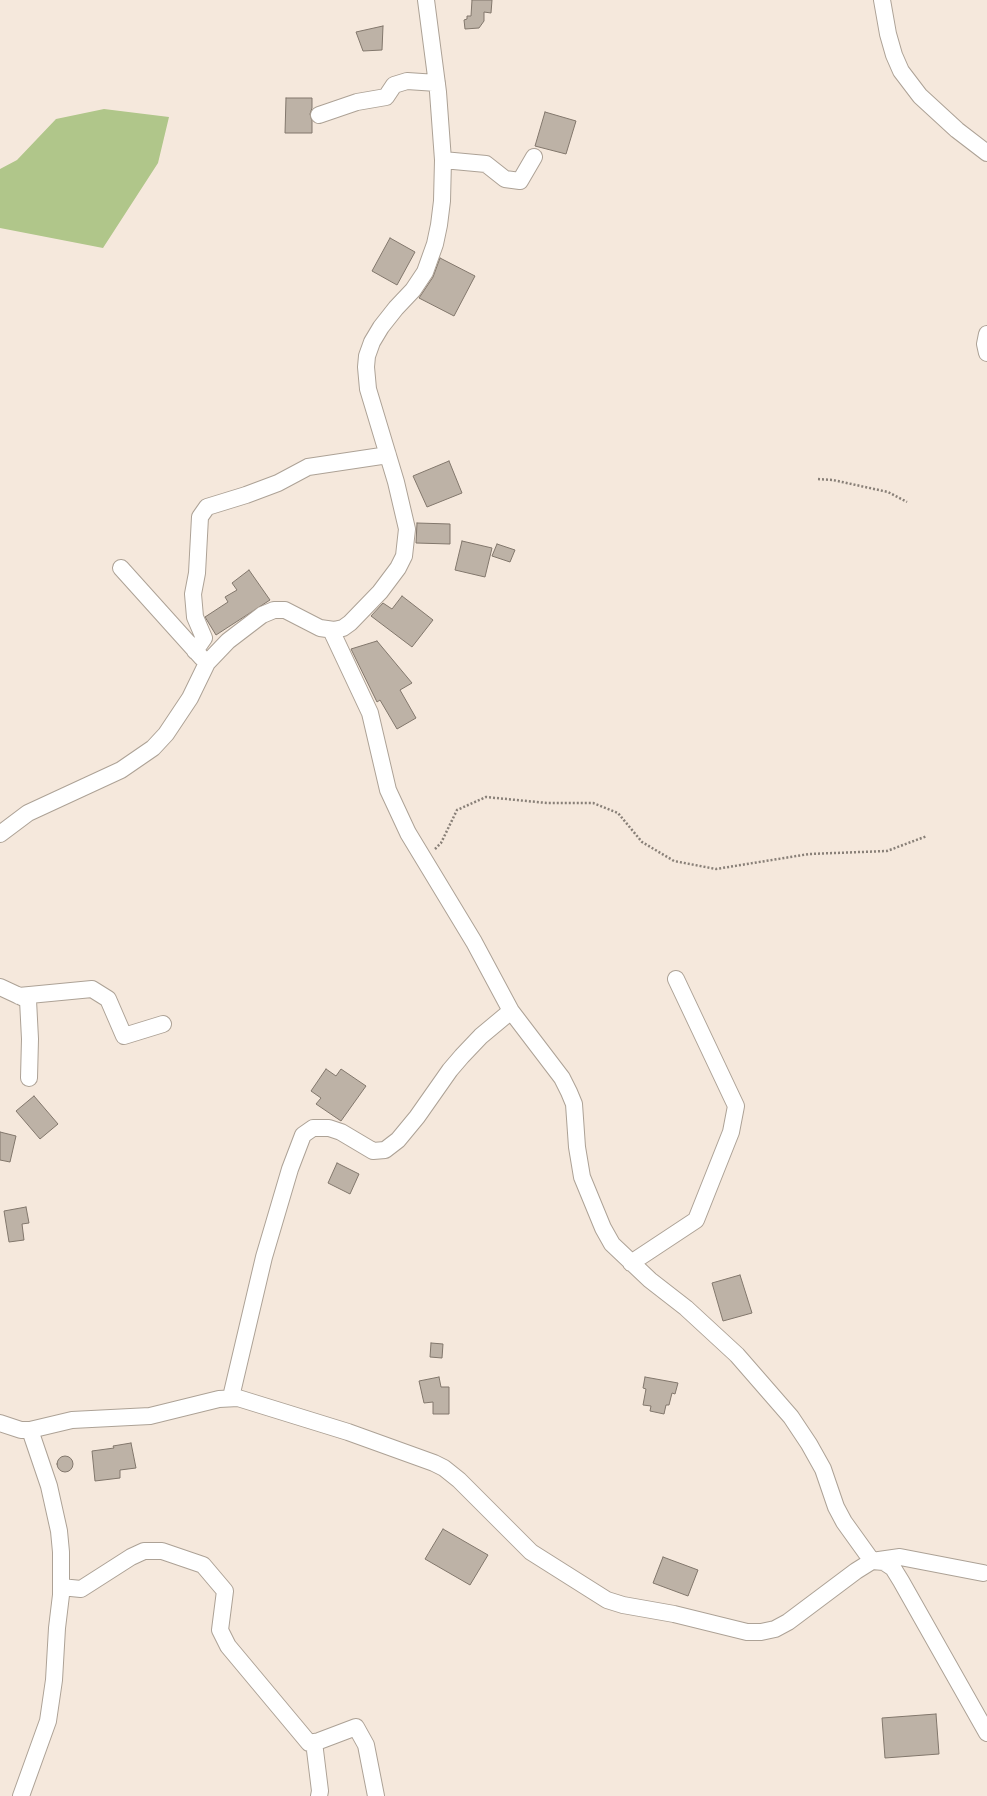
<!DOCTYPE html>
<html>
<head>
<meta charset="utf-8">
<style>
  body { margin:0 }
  canvas { display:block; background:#f5e8dc }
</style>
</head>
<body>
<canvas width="987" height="1796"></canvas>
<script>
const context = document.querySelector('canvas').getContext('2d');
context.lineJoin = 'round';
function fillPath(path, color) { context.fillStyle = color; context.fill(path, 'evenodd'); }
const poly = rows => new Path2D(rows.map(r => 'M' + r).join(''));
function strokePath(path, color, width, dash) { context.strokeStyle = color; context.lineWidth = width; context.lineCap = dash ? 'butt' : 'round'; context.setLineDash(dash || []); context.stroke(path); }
fillPath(poly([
  [104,109,169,117,158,163,103,248,0,228,0,169,17,160,56,119]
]), '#b0c68a');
const building = poly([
  [472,0,492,0,491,13,484,12,484,21,479,28,465,29,464,20,467,19,467,16,471,16,472,0],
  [383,26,382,50,363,51,356,32,383,26],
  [286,98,312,98,312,108,310,114,312,121,312,133,285,133,286,98],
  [545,112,576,121,566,154,535,146,545,112],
  [390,238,415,252,397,285,372,271,390,238],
  [440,258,475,276,454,316,419,298,433,277,440,258],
  [449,461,462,493,427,507,413,476,449,461],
  [417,523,450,524,450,544,416,543,417,523],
  [462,541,492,548,485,577,455,570,462,541],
  [497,544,515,550,510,562,492,556,497,544],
  [249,570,270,600,216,635,205,617,228,602,225,597,237,590,232,583,249,570],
  [402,596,433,620,412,647,371,616,383,603,392,609,402,596],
  [377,641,412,683,400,690,416,718,397,729,380,700,377,702,351,649,377,641],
  [326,1069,336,1076,341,1069,366,1086,341,1121,316,1104,321,1098,311,1091,326,1069],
  [34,1096,58,1124,40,1139,16,1111,34,1096],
  [0,1132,16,1136,10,1162,0,1160,0,1132],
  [337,1163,359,1174,350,1194,328,1183,337,1163],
  [26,1207,29,1223,22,1224,24,1240,9,1242,4,1211,26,1207],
  [740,1275,752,1313,723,1321,712,1283,740,1275],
  [431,1343,443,1344,442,1358,430,1357,431,1343],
  [439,1377,441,1387,449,1387,449,1414,433,1414,433,1402,424,1403,419,1381,439,1377],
  [645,1377,678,1383,675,1394,672,1393,669,1405,666,1405,664,1414,650,1411,651,1406,643,1405,646,1389,643,1388,645,1377],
  [131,1443,136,1468,120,1470,120,1478,95,1481,92,1451,114,1448,113,1446,131,1443],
  '57 1464a8 8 0 1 1 16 0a8 8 0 1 1-16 0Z',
  [443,1529,488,1555,470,1585,425,1559,443,1529],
  [663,1557,698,1570,688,1596,653,1583,663,1557],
  [936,1714,939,1754,885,1758,882,1718,936,1714]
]);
fillPath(building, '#bdb2a6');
strokePath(building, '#82776c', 1);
const minor = poly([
  [882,0,888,34,894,55,901,71,920,96,957,130,987,153],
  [319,115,357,102,386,97,394,85,407,81,437,83],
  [443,160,486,164,505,179,520,181,534,157],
  [987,334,985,344,987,353],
  [121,568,202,658],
  [331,630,370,713,388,790,408,833,474,942,511,1011,562,1078,569,1092,574,1104,577,1147,582,1177,603,1228,612,1244,650,1280,686,1308,737,1355,791,1417,809,1444,823,1469,836,1507,844,1522,872,1561,900,1557,983,1573],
  [195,651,204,638,195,617,193,594,197,573,200,517,207,507,246,495,278,483,308,467,388,455],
  [0,834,28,813,121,770,153,748,166,734,190,698,207,663,228,641,262,615,274,610,285,610,320,628,334,630,343,628,350,623,380,592,398,568,404,556,407,529,396,482,368,389,366,367,367,356,372,342,381,327,396,308,413,290,425,272,435,244,439,225,442,201,443,160,438,92,426,0],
  [0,987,28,1000,30,1039,29,1078],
  [19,996,92,989,108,999,124,1036,163,1024],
  [631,1263,696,1220,731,1132,736,1106,676,979],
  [231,1397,264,1257,290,1169,303,1135,313,1128,329,1128,341,1132,373,1151,385,1150,398,1140,417,1117,450,1070,462,1056,481,1036,511,1011],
  [0,1423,21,1430,30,1430,72,1420,150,1416,219,1399,238,1398,348,1432,434,1463,444,1468,459,1480,531,1552,607,1600,623,1605,674,1614,747,1632,761,1632,775,1629,788,1622,856,1571,872,1561,884,1562,893,1568,901,1581,987,1733],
  [61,1587,81,1589,131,1557,144,1551,162,1551,203,1565,225,1591,220,1630,228,1646,309,1743,319,1741,356,1727,366,1745,376,1796],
  [314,1742,320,1791,319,1796],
  [21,1796,48,1721,54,1680,57,1628,61,1595,61,1552,59,1531,49,1486,30,1430]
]);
strokePath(minor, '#ada296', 18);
strokePath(poly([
  [818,479,833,480,888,492,907,502],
  [435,849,441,843,457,810,486,797,547,803,593,803,618,813,642,842,674,861,716,869,809,854,887,851,927,836]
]), '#898078', 2.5, [2, 2]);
strokePath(minor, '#fff', 16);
</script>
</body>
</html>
